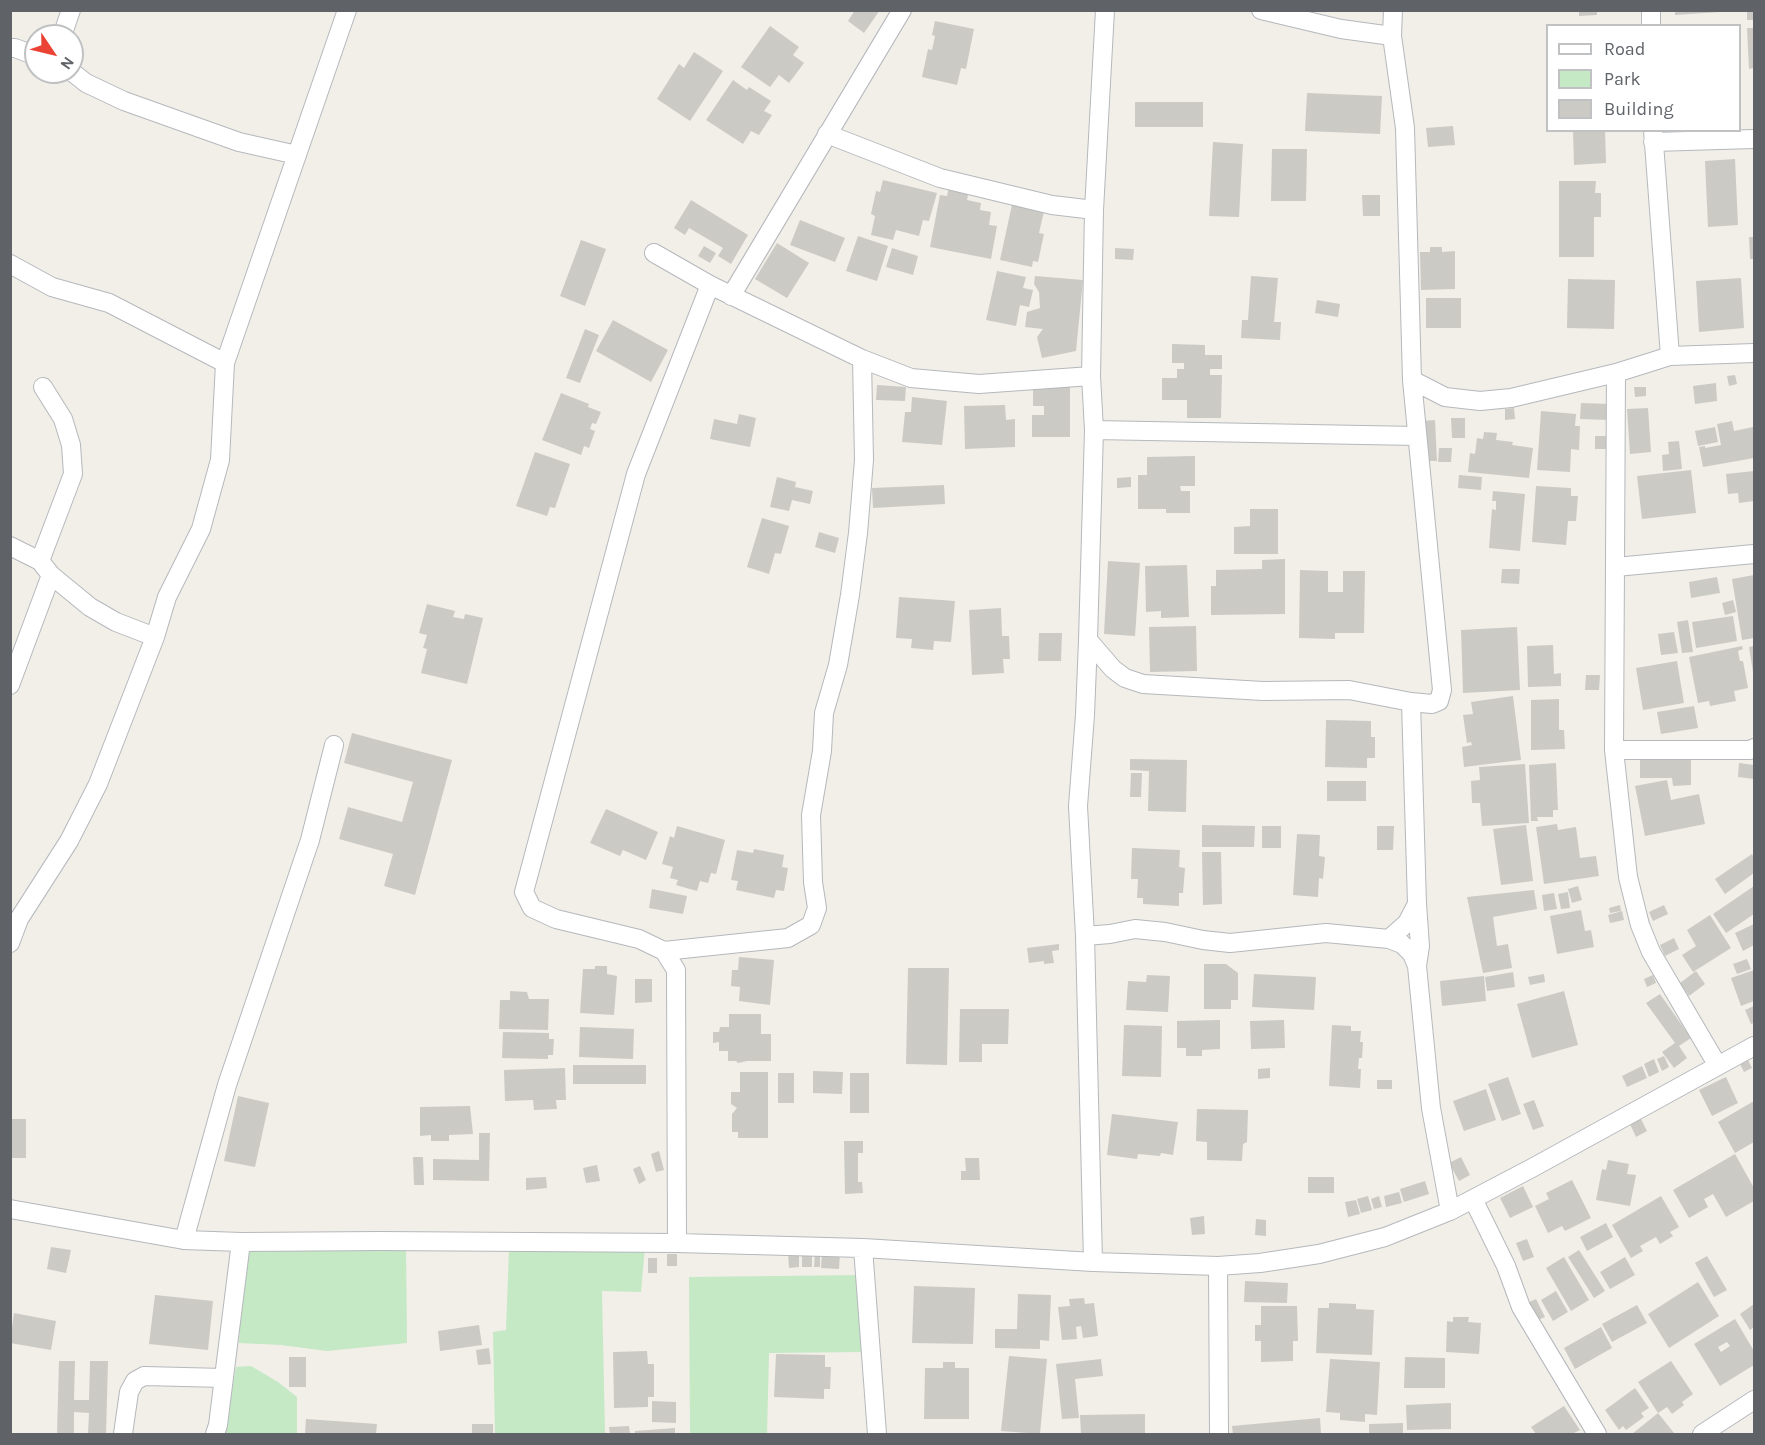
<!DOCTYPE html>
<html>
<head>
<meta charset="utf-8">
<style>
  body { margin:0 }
  #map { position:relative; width:1765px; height:1445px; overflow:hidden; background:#f1efe8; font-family:Karla,sans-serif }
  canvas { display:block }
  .frame { position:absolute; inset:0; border:12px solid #5f6368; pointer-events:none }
  .legend { position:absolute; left:1546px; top:24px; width:195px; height:108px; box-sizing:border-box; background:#fff; border:2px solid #bfc1c3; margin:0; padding:8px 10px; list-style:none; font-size:18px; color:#5f6368 }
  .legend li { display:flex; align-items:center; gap:12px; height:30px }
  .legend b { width:30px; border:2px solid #bfc1c3 }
  .north { position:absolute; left:24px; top:24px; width:60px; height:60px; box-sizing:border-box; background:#fff; border:2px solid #bfc1c3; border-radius:50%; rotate:125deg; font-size:16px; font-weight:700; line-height:24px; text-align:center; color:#5f6368 }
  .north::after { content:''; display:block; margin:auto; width:21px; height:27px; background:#ea4335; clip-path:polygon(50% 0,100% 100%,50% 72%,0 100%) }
</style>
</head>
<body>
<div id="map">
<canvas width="1765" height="1445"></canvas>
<div class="frame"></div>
<ul class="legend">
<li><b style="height:8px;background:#fff"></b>Road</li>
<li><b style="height:16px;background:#c5e8c5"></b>Park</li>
<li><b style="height:16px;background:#cccac5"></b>Building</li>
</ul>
<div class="north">N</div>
</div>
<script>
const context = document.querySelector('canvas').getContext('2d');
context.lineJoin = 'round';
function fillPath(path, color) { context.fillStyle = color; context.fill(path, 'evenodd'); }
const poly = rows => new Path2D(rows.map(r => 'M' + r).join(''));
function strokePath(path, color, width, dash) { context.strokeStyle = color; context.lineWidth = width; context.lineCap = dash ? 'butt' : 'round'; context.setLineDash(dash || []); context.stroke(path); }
fillPath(poly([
  [645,1246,641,1292,602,1291,605,1434,495,1434,493,1332,506,1330,509,1248],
  [406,1248,407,1343,327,1351,281,1345,239,1343,244,1250],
  [864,1275,862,1352,769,1353,767,1434,690,1434,689,1277],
  [251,1366,278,1382,297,1397,297,1434,224,1434,236,1367]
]), '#c5e8c5');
fillPath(poly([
  [855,10,880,10,864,33,848,21],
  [1579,10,1597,10,1597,15,1579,16],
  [1675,10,1720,10,1720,12,1675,15],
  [1747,10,1754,10,1754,20,1747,20],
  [935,21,974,29,966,69,961,68,957,85,922,77,928,49,932,50,935,36,932,35],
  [770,26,799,47,793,55,804,63,789,83,779,75,770,87,741,67],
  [1747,28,1754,28,1754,68,1749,69],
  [694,52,723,71,690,121,657,99,679,64,684,68],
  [733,80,747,90,749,87,771,101,764,111,772,115,759,135,751,131,743,144,706,120],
  [1307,93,1382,96,1380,134,1305,131],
  [1135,102,1203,102,1203,127,1135,127],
  [1453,126,1455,145,1428,147,1426,128],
  [1573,130,1605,130,1606,163,1574,165],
  [1213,142,1243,144,1239,217,1209,216],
  [1272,149,1307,149,1306,201,1271,201],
  [1735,159,1738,225,1708,227,1705,161],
  [883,180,937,193,929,221,923,220,919,236,896,230,893,240,871,235,875,216,871,214,876,191,880,192],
  [1559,181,1596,181,1595,193,1601,193,1601,217,1594,217,1594,257,1559,257],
  [949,186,969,190,967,200,981,203,980,210,991,212,989,225,997,226,991,259,930,247,940,195,947,196],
  [1362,195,1380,195,1380,216,1363,216],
  [691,200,748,235,731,264,718,256,723,248,689,228,685,235,674,228],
  [1013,200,1045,207,1039,233,1044,234,1038,262,1033,261,1032,267,1000,260],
  [800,220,845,238,835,262,790,245],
  [858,236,888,246,877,281,846,271],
  [1749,237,1754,237,1754,259,1750,259],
  [581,240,606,249,585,306,560,296],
  [777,243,809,263,787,298,755,279],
  [704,246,716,253,710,263,698,256],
  [1430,247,1442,247,1442,252,1455,251,1455,289,1421,290,1420,252,1430,252],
  [892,248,918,256,913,275,886,267],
  [1115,248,1134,249,1133,260,1115,259],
  [997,271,1026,277,1023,288,1033,290,1029,307,1020,305,1016,326,986,320],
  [1035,276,1083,280,1076,351,1042,358,1037,337,1043,329,1025,327,1027,312,1040,308,1039,292,1034,284],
  [1251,276,1278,278,1274,322,1281,322,1280,340,1241,338,1242,320,1248,320],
  [1741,278,1744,328,1699,332,1696,281],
  [1568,279,1615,280,1614,329,1567,328],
  [1426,298,1461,298,1461,328,1426,328],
  [1317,300,1340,304,1338,317,1315,313],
  [613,320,668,350,651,382,596,351],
  [585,329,599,335,580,383,566,378],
  [1172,344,1205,345,1205,355,1222,355,1222,369,1210,369,1210,375,1222,375,1221,418,1187,418,1187,400,1162,400,1162,378,1177,378,1177,369,1184,369,1184,363,1172,363],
  [1735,375,1737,384,1729,386,1727,376],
  [1716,383,1717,401,1695,404,1693,386],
  [877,385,906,387,905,401,876,400],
  [1033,387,1070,387,1070,437,1032,437,1032,415,1044,415,1044,406,1033,406],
  [1634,387,1646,387,1646,396,1635,397],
  [561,393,589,404,588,407,601,412,596,424,592,423,590,429,595,431,589,448,584,446,581,455,542,440],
  [912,397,947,401,942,445,902,442,905,412,911,412],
  [1581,403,1609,404,1609,420,1580,419],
  [1005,405,1006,420,1015,419,1015,447,965,449,964,406],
  [1514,408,1515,419,1505,420,1505,409],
  [1648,408,1651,452,1630,454,1627,409],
  [1541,411,1576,414,1575,426,1580,426,1579,450,1571,449,1570,472,1537,470],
  [739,414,756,418,750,447,710,439,714,419,737,424],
  [1451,418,1465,418,1465,438,1452,438],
  [1435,420,1437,461,1424,461,1422,421],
  [1732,421,1734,431,1753,427,1754,458,1703,467,1699,447,1705,446,1705,448,1721,445,1717,424],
  [1715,427,1718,442,1698,446,1695,431],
  [1484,432,1497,433,1496,440,1513,442,1512,445,1533,448,1529,478,1468,472,1470,453,1475,454,1477,438,1483,439],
  [1595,436,1613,436,1612,449,1595,449],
  [1679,441,1682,469,1663,471,1662,455,1669,454,1668,442],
  [1439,448,1452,448,1451,462,1438,462],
  [535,452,570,464,555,508,550,507,547,516,516,506],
  [1195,456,1195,486,1180,486,1181,491,1190,491,1190,513,1166,513,1166,509,1138,509,1138,475,1147,475,1147,457],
  [1691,470,1696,513,1642,519,1637,476],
  [1754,471,1754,501,1739,503,1738,493,1728,494,1726,474],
  [1459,475,1482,477,1481,490,1458,488],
  [777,477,796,482,795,487,813,491,810,504,792,500,789,511,770,507],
  [1131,477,1131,487,1117,488,1117,478],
  [944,485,945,504,873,508,872,488],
  [1536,486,1571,488,1571,496,1578,496,1576,521,1568,521,1566,545,1532,542],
  [1493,491,1525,494,1520,551,1489,548,1492,509,1496,510,1496,501,1492,501],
  [1250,509,1278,509,1278,554,1234,554,1234,527,1250,526],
  [762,518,789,526,781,554,775,553,769,574,747,567],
  [819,532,839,538,835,553,815,547],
  [1285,559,1285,614,1211,615,1211,586,1216,586,1216,570,1262,569,1262,560],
  [1108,561,1140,563,1135,636,1104,634],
  [1187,565,1189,617,1161,618,1161,611,1146,612,1145,566],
  [1502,569,1520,569,1519,584,1501,583],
  [1300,570,1328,571,1328,592,1343,592,1343,571,1365,571,1364,633,1335,633,1335,639,1299,638],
  [1754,575,1754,638,1742,640,1732,579],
  [1717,577,1720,593,1691,598,1689,582],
  [899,597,955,601,951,642,934,641,933,650,911,648,912,639,896,638],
  [1733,600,1736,612,1725,615,1722,603],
  [427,604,455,611,453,617,464,619,465,614,483,618,467,684,421,673,427,649,423,648,427,635,419,633],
  [1001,608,1002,636,1009,636,1010,659,1003,659,1004,673,972,675,969,610],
  [1733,616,1737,641,1696,648,1692,622],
  [1688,620,1693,652,1682,653,1677,622],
  [1196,626,1197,671,1150,672,1149,627],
  [1517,627,1520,690,1463,693,1461,630],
  [1674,632,1678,653,1661,655,1658,634],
  [1039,633,1062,633,1061,661,1038,661],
  [1553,645,1554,674,1561,673,1561,686,1528,687,1527,646],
  [1742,646,1743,649,1738,651,1740,661,1743,661,1748,688,1734,691,1736,701,1710,706,1709,701,1698,703,1689,657],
  [1754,646,1754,671,1753,672,1749,647],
  [1677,661,1684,703,1643,710,1636,668],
  [1586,675,1600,675,1599,690,1585,690],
  [1513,696,1521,760,1464,767,1462,747,1472,745,1471,742,1467,743,1463,715,1473,714,1471,702],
  [1559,699,1559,730,1564,730,1565,749,1531,750,1531,700],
  [1694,706,1698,728,1661,734,1657,712],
  [1326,720,1371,721,1371,737,1375,737,1375,758,1367,758,1367,768,1325,767],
  [352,733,452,760,415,895,384,886,393,854,339,839,348,807,402,822,413,782,344,763],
  [1640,757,1691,757,1691,785,1673,786,1672,778,1640,778],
  [1130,759,1187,760,1186,812,1148,811,1149,771,1130,770],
  [1556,763,1558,810,1553,810,1553,817,1537,817,1538,821,1531,821,1529,765],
  [1739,763,1754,765,1754,779,1738,777],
  [1525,764,1529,823,1482,826,1480,803,1472,803,1471,781,1480,780,1479,767],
  [1131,773,1142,773,1141,797,1130,797],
  [1667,780,1671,800,1699,794,1705,824,1645,836,1635,786],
  [1327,781,1366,781,1366,801,1327,801],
  [606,809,658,832,646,860,623,850,620,856,590,843],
  [1557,824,1558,830,1576,827,1580,858,1596,856,1599,876,1544,884,1536,827],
  [1202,825,1255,826,1254,847,1202,847],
  [1526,825,1533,881,1501,885,1493,829],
  [677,826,725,840,716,874,711,873,708,883,700,881,697,891,676,885,678,880,670,878,673,867,662,864,670,836,674,838],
  [1262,826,1281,826,1281,848,1262,848],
  [1377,826,1394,826,1393,850,1377,850],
  [1297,834,1320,835,1319,856,1325,857,1323,879,1319,878,1318,897,1293,895],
  [1132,848,1180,850,1179,867,1185,868,1183,893,1179,893,1179,906,1143,904,1143,898,1137,898,1138,879,1131,879],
  [754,849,784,855,782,867,788,868,784,891,776,890,774,898,736,890,738,881,731,880,737,850,753,853],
  [1202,852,1221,852,1222,904,1203,905],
  [1752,854,1754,858,1754,873,1725,894,1715,879],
  [1578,886,1582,900,1572,903,1568,889],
  [1754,886,1754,914,1726,933,1713,914],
  [652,889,687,896,683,914,649,908],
  [1534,890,1537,909,1493,917,1497,946,1508,944,1512,968,1483,973,1467,897],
  [1568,892,1570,908,1561,909,1558,894],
  [1554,893,1557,909,1544,911,1542,895],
  [1620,905,1621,911,1610,913,1609,908],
  [1664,905,1668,914,1653,921,1649,912],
  [1581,910,1585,931,1591,930,1594,947,1557,954,1550,916],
  [1622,911,1624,920,1610,923,1608,915],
  [1710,915,1731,948,1693,972,1682,955,1696,946,1687,930],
  [1754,924,1754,945,1743,951,1735,933],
  [1674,938,1679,949,1665,956,1660,945],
  [1059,944,1059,950,1052,951,1054,963,1044,964,1044,961,1029,963,1027,948],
  [739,957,774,960,770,1005,739,1001,740,987,731,986,732,970,738,970],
  [1747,959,1751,969,1737,974,1733,964],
  [1204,964,1226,964,1238,973,1238,1000,1231,1000,1231,1009,1204,1009],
  [595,966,607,966,607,974,617,976,614,1015,580,1013,583,969,595,969],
  [908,968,949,968,947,1065,906,1064],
  [1754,970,1754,1001,1741,1006,1731,978],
  [1696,971,1705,984,1689,996,1680,983],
  [1513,972,1515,987,1487,991,1485,977],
  [1254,974,1316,977,1314,1010,1252,1007],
  [1544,974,1545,982,1530,985,1528,977],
  [1147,975,1170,976,1168,1012,1126,1010,1128,981,1146,982],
  [1653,975,1656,983,1647,987,1644,979],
  [1484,976,1486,1001,1442,1006,1440,981],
  [635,979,652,979,652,1002,635,1003],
  [510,991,527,992,529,999,549,999,548,1030,499,1029,500,1000,510,1000],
  [1564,991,1578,1045,1532,1058,1517,1004],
  [1660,994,1691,1038,1679,1046,1687,1058,1674,1068,1662,1052,1675,1043,1646,1003],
  [1754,1006,1754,1023,1751,1024,1745,1010],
  [960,1009,1009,1009,1008,1044,982,1044,982,1062,959,1062],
  [729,1014,761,1014,761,1034,771,1034,771,1061,747,1061,738,1063,736,1061,728,1061,728,1051,719,1051,719,1042,713,1043,713,1032,719,1032,720,1027,729,1027],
  [1220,1020,1220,1049,1202,1050,1202,1056,1186,1056,1186,1048,1177,1048,1177,1021],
  [1284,1020,1285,1048,1251,1049,1250,1021],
  [1124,1025,1162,1026,1161,1077,1122,1076],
  [1332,1025,1351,1026,1351,1031,1361,1031,1360,1042,1363,1042,1362,1058,1359,1058,1358,1069,1361,1069,1360,1088,1329,1086],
  [580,1027,634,1029,633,1059,579,1057],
  [503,1032,549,1033,549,1039,554,1039,553,1055,548,1055,548,1059,502,1058],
  [1664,1056,1669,1067,1662,1071,1657,1059],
  [1746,1056,1752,1068,1744,1072,1738,1060],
  [1654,1059,1659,1072,1649,1077,1644,1064],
  [573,1065,646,1065,646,1084,573,1084],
  [1642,1066,1647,1078,1627,1087,1622,1076],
  [565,1068,566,1100,556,1100,557,1109,534,1110,533,1100,505,1101,504,1070],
  [1270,1068,1270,1078,1258,1079,1258,1069],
  [813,1071,843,1072,842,1094,813,1093],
  [740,1072,768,1072,768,1138,738,1138,738,1132,732,1132,732,1114,737,1108,731,1104,731,1092,740,1092],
  [778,1073,794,1073,794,1103,778,1103],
  [850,1073,869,1073,869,1113,850,1113],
  [1508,1077,1521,1114,1502,1121,1488,1084],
  [1726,1077,1738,1103,1712,1116,1699,1090],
  [1377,1080,1392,1080,1392,1089,1377,1089],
  [1486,1089,1496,1120,1464,1131,1453,1101],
  [238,1096,269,1103,255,1167,224,1161],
  [1534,1100,1544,1126,1533,1130,1523,1104],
  [1754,1101,1754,1142,1735,1153,1718,1122],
  [470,1106,473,1134,449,1135,449,1141,431,1141,431,1135,420,1136,420,1107],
  [1197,1109,1248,1110,1247,1142,1243,1144,1242,1161,1207,1160,1207,1142,1196,1141],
  [1112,1114,1178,1122,1173,1155,1161,1153,1160,1156,1138,1154,1137,1159,1107,1155],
  [1640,1117,1647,1131,1636,1137,1629,1122],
  [10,1119,26,1119,26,1158,10,1158],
  [479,1133,490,1133,489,1181,433,1180,433,1159,479,1160],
  [844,1141,863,1141,863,1153,858,1153,858,1182,862,1182,863,1193,845,1194],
  [659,1151,664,1170,656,1172,651,1154],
  [1735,1154,1754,1188,1754,1201,1726,1217,1713,1194,1704,1199,1708,1207,1689,1218,1673,1190],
  [413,1157,423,1157,424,1185,414,1185],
  [1461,1157,1470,1175,1459,1181,1449,1163],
  [965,1158,979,1158,980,1180,961,1180,961,1171,966,1171],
  [1608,1160,1629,1164,1627,1174,1636,1175,1630,1206,1596,1200,1602,1169,1606,1170],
  [597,1165,600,1181,586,1183,583,1168],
  [640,1166,646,1180,639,1184,633,1169],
  [546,1177,547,1188,526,1190,526,1178],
  [1308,1177,1334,1177,1334,1193,1308,1193],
  [1572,1180,1591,1218,1565,1231,1562,1226,1548,1233,1535,1206,1549,1199,1546,1193],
  [1425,1181,1429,1194,1404,1202,1400,1189],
  [1523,1186,1533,1207,1510,1218,1500,1198],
  [1399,1192,1402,1203,1386,1207,1384,1196],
  [1368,1196,1372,1210,1361,1213,1357,1199],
  [1379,1196,1382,1207,1374,1209,1371,1199],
  [1661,1196,1679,1227,1670,1232,1673,1236,1660,1244,1656,1237,1640,1246,1643,1251,1631,1258,1612,1225],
  [1356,1200,1360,1214,1348,1217,1345,1202],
  [1204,1216,1205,1234,1192,1235,1190,1218],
  [1256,1219,1266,1220,1266,1236,1255,1235],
  [1606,1223,1613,1237,1587,1251,1580,1237],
  [1527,1239,1534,1257,1523,1261,1516,1243],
  [51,1247,71,1250,66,1273,47,1269],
  [1579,1250,1605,1291,1594,1298,1568,1257],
  [799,1252,799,1267,789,1268,788,1253],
  [802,1252,812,1252,812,1267,802,1267],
  [815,1252,820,1252,820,1267,814,1267],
  [822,1253,840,1253,839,1269,821,1268],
  [667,1254,677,1254,677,1266,667,1266],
  [1707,1256,1727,1290,1714,1297,1695,1263],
  [1564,1257,1589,1300,1571,1311,1546,1268],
  [1625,1257,1635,1275,1610,1289,1600,1272],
  [648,1258,657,1258,657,1273,648,1273],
  [1245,1281,1288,1283,1287,1303,1244,1302],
  [1698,1282,1719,1316,1669,1348,1648,1314],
  [914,1286,975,1288,973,1344,912,1343],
  [1556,1291,1568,1312,1553,1321,1541,1300],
  [1018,1294,1051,1295,1049,1341,1040,1340,1040,1349,995,1348,995,1329,1017,1329],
  [155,1295,213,1301,208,1350,149,1344],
  [1084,1298,1085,1304,1094,1303,1098,1336,1083,1338,1081,1326,1076,1327,1077,1339,1062,1340,1058,1307,1070,1306,1069,1299],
  [1536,1299,1545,1317,1538,1320,1529,1302],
  [1329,1303,1356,1304,1356,1309,1374,1310,1372,1355,1316,1353,1318,1308,1329,1308],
  [1754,1304,1754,1327,1750,1330,1740,1314],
  [1637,1305,1647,1323,1612,1342,1602,1324],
  [1261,1306,1297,1306,1298,1341,1293,1341,1293,1361,1261,1362,1261,1341,1255,1341,1255,1325,1261,1325],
  [14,1313,56,1321,51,1350,10,1343],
  [1453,1317,1469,1317,1468,1322,1481,1323,1479,1354,1446,1352,1447,1321,1453,1322],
  [1735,1319,1754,1351,1754,1365,1720,1386,1694,1344],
  [1727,1342,1730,1346,1721,1352,1718,1347],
  [479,1325,482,1345,440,1351,438,1331],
  [1601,1327,1612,1348,1575,1369,1564,1348],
  [489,1348,491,1364,478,1365,476,1350],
  [647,1351,648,1364,654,1364,654,1397,648,1397,648,1407,614,1408,613,1352],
  [776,1354,825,1355,825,1367,831,1367,830,1389,824,1389,824,1399,774,1397],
  [1009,1356,1047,1359,1040,1434,1001,1431],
  [289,1357,306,1357,306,1387,289,1387],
  [1405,1357,1445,1358,1445,1388,1404,1388],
  [1101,1359,1103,1376,1075,1379,1079,1418,1062,1419,1056,1364],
  [1330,1359,1380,1362,1377,1415,1365,1414,1365,1422,1340,1420,1340,1413,1326,1412],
  [59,1361,75,1361,74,1400,89,1400,90,1361,108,1361,106,1434,88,1434,89,1413,74,1412,74,1434,57,1434],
  [1671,1361,1693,1394,1682,1402,1684,1405,1672,1414,1667,1407,1658,1413,1638,1382],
  [943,1362,955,1362,955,1368,969,1368,969,1419,924,1419,925,1368,943,1368],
  [1635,1388,1649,1408,1641,1413,1644,1417,1626,1430,1623,1426,1619,1430,1605,1410],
  [652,1401,676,1402,676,1423,652,1422],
  [1451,1403,1451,1429,1407,1430,1406,1405],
  [1564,1406,1580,1430,1572,1434,1536,1434,1531,1427],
  [1658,1413,1674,1433,1671,1434,1632,1434],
  [1145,1414,1145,1434,1081,1434,1080,1415],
  [1320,1418,1321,1434,1233,1434,1232,1426],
  [306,1419,377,1424,376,1434,305,1434],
  [1403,1423,1403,1434,1369,1434,1369,1424],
  [472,1424,493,1424,493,1434,472,1434],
  [629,1426,630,1434,610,1434,609,1427],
  [675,1428,675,1434,635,1434,635,1431]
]), '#cccac5');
const minor = poly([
  [1651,10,1651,26],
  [62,36,71,10],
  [1392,36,1393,10],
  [10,48,15,48,36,56],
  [72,72,86,83,124,101,239,142,297,155],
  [1653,130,1670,356],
  [827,134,940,178,1052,205,1094,210],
  [1653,142,1754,139],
  [654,253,710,285,862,359,911,378,979,384,1091,376],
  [10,264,52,287,109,303,225,363],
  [731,296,902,10],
  [1616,373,1614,750,1628,877,1640,925,1651,952,1718,1066],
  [1412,380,1445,397,1480,401,1511,398,1616,373,1670,356,1754,353],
  [1094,430,1417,436],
  [10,546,40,561,51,575,90,607,116,622,155,637],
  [40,561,73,474,71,445,63,419,43,387],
  [1616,567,1754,554],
  [1088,640,1113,669,1125,678,1143,684,1263,691,1349,690,1411,702,1432,704,1439,701,1442,690,1412,380,1405,128,1392,36,1341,29,1261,10],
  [10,685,51,575],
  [1411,702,1417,904,1420,946,1417,966],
  [1614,750,1750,750,1754,748],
  [1085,936,1110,934,1135,929,1165,932,1203,940,1230,943,1326,933,1389,939,1402,944,1412,954,1417,966,1431,1108,1450,1211],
  [1389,939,1407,923,1417,904],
  [10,943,19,919,69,841,98,784,155,637,167,597,201,529,220,460,225,363,347,10],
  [664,951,788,938,811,925,817,908,813,882,811,815,822,751,824,713,838,665,850,595,858,533,864,460,862,359],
  [1473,1199,1506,1266,1521,1307,1597,1434],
  [10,1209,184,1240,241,1242,380,1241,677,1243,863,1248,1093,1262,1218,1266,1260,1263,1319,1254,1385,1237,1450,1211,1532,1168,1754,1046],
  [184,1240,227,1085,310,840,334,745],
  [677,1243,676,970,664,951,639,939,556,919,532,908,524,892,636,474,710,285],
  [863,1248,877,1434],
  [1093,1262,1085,936,1078,806,1085,715,1088,640,1094,430,1091,376,1094,210,1105,10],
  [1218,1266,1219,1434],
  [123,1434,129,1392,135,1381,144,1376,224,1378],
  [215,1434,218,1425,241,1242],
  [1702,1434,1754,1400]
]);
strokePath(minor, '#b5b8bc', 20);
strokePath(minor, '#fff', 18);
</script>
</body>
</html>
